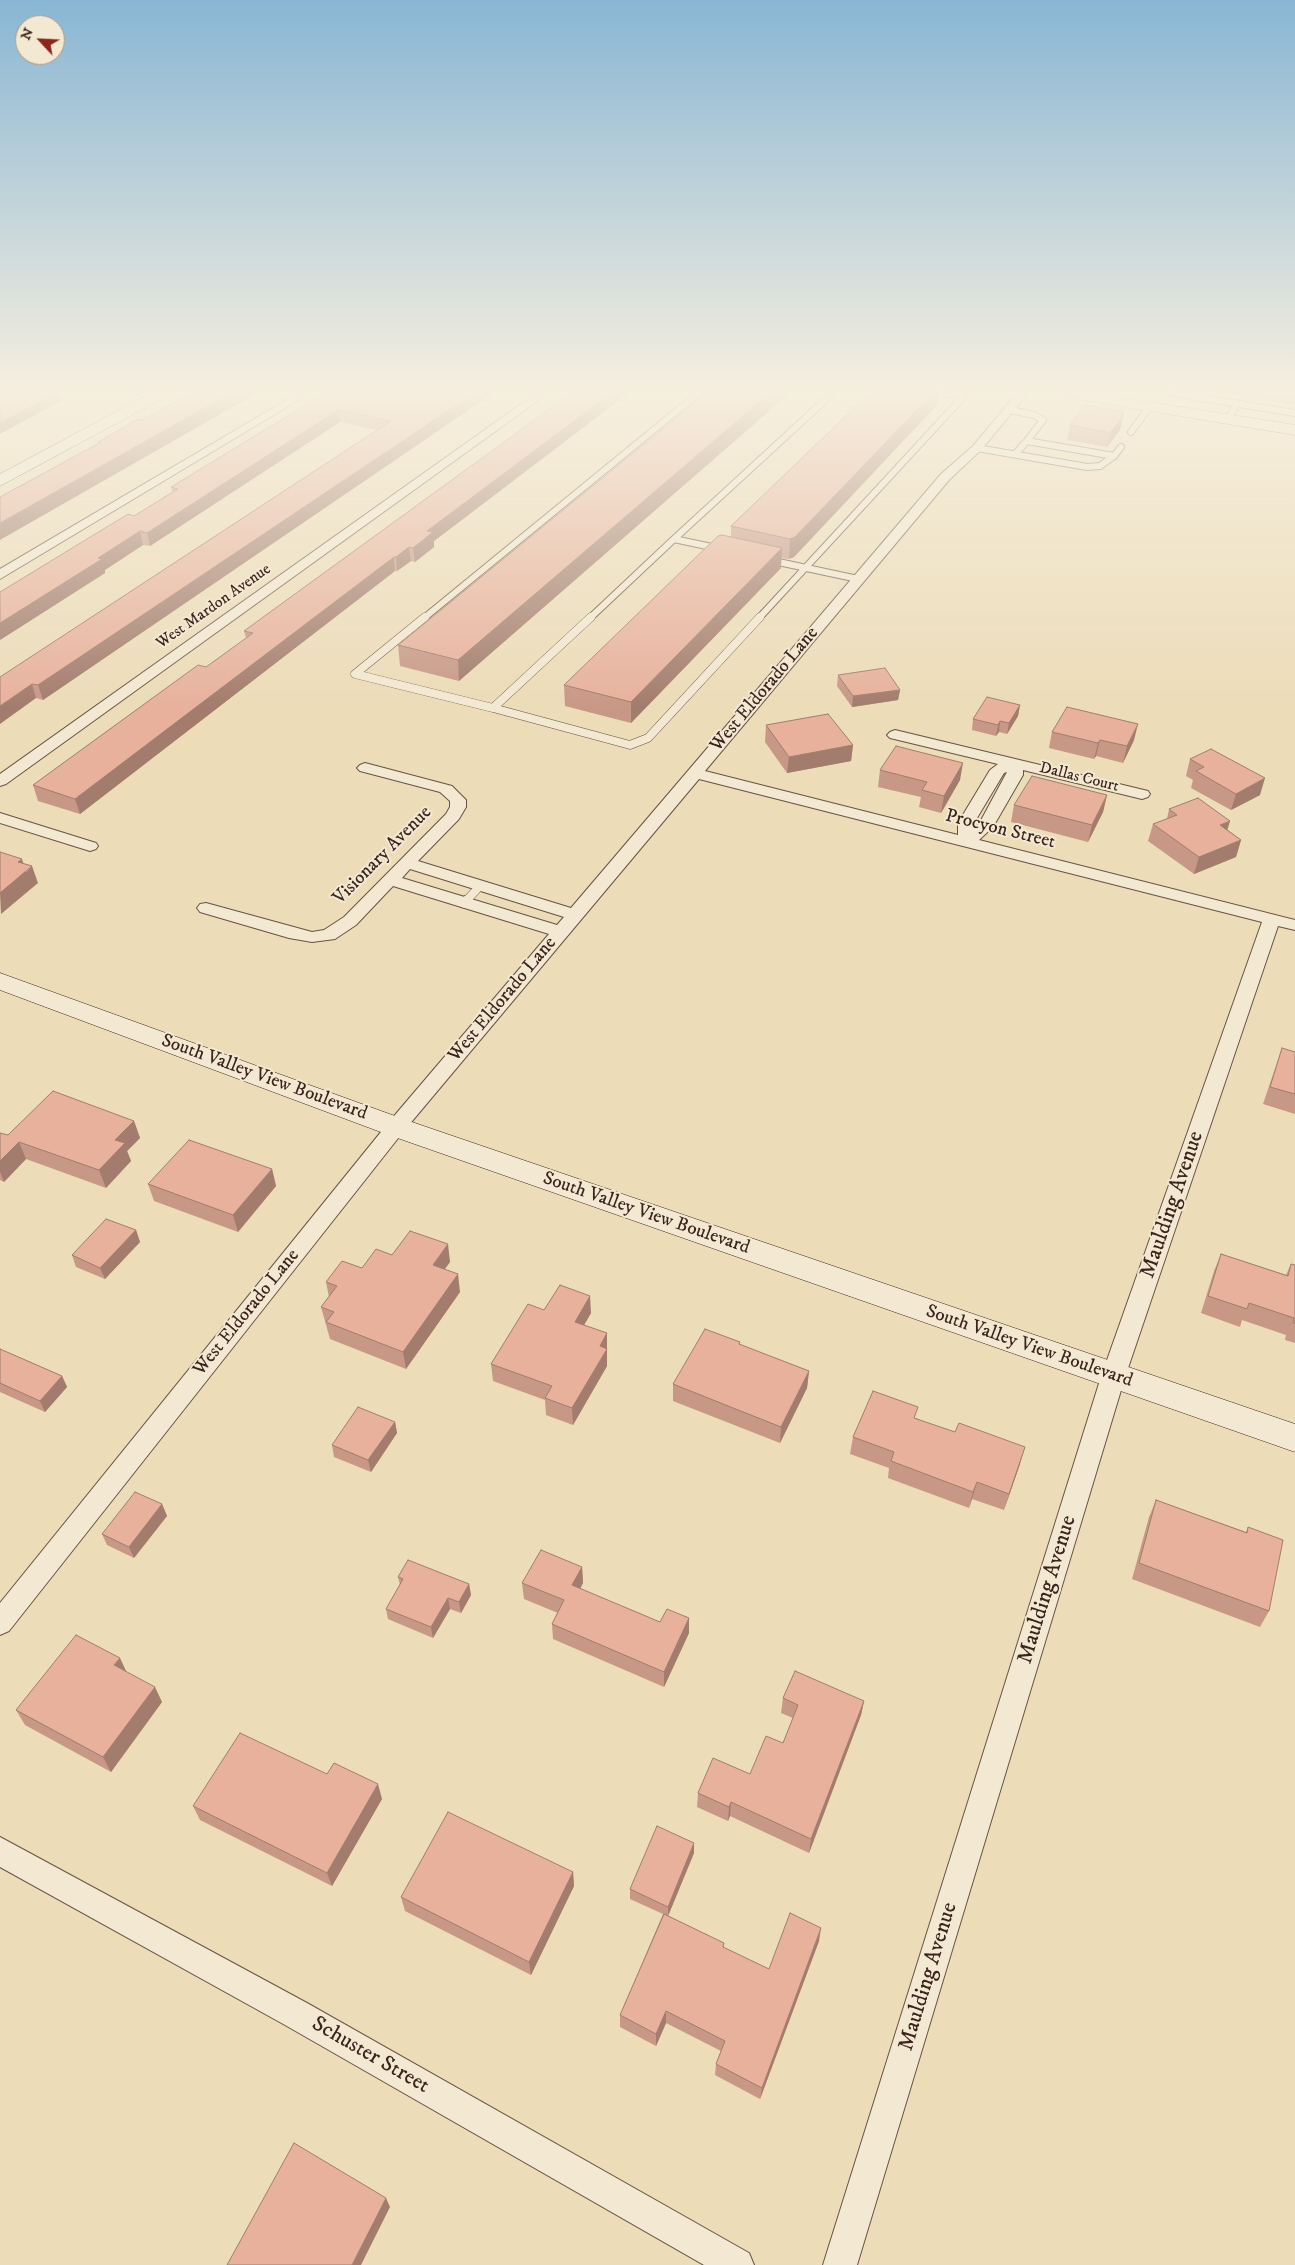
<!DOCTYPE html>
<html>
<head>
<meta charset="utf-8">
<style>
  body { margin:0 }
  #map { position:relative; width:1295px; height:2265px; overflow:hidden; background:#ecdcb8; font-family:"IM FELL DW Pica",serif }
  canvas { display:block }
  .north { position:absolute; left:15px; top:15px; width:50px; height:50px; box-sizing:border-box; background:#f3e8d1; border:1px solid #a99a89; border-radius:50%; rotate:295deg; font-size:14px; font-weight:700; line-height:20px; text-align:center; color:#3a251d }
  .north::after { content:''; display:block; margin:auto; width:18px; height:22px; background:#8f2418; clip-path:polygon(50% 0,100% 100%,50% 72%,0 100%) }
</style>
</head>
<body>
<div id="map">
<canvas width="1295" height="2265"></canvas>
<div class="north">N</div>
</div>
<script>
const context = document.querySelector('canvas').getContext('2d');
context.lineJoin = 'round';
const poly = rows => new Path2D(rows.map(r => 'M' + r).join(''));
function strokePath(path, color, width, dash) { context.strokeStyle = color; context.lineWidth = width; context.lineCap = dash ? 'butt' : 'round'; context.setLineDash(dash || []); context.stroke(path); }
function fillPath(path, color) { context.fillStyle = color; context.fill(path, 'evenodd'); }
function write(font, color, halo, rows, align = 'center') {
  context.font = font + ' "IM FELL DW Pica",serif'; context.lineWidth = 4; context.setLineDash([]); context.textBaseline = 'middle'; context.strokeStyle = halo; context.fillStyle = color; for (const [text, x, y, turn = 0] of rows) {
    context.save(); context.translate(x, y); context.rotate((+turn || 0) * Math.PI / 180); context.textAlign = isNaN(turn) ? turn : align; if (halo) context.strokeText(text, 0, 0); context.fillText(text, 0, 0); context.restore();
  }
}
const serviceFar2 = poly([
  [1166,392,1295,413],
  [1010,410,1034,415,1043,420,1027,441],
  [1228,419,1237,404],
  [1131,432,1150,406],
  [977,448,1087,467,1100,466,1114,456,1121,447],
  [1015,454,1027,441,1114,456],
  [674,539,834,392],
  [769,560,858,579],
  [424,618,700,392],
  [590,618,674,539,721,549],
  [759,618,964,396,939,392]
]);
const serviceFar1 = poly([
  [425,617,355,674,493,708],
  [591,617,493,708,630,745,648,738,760,617],
  [466,901,480,886]
]);
const service = poly([
  [464,903,467,900]
]);
const minor = poly([
  [132,392,152,392,161,396,156,399,133,394,132,392],
  [300,392,312,392,0,579,0,569,300,392],
  [538,392,550,392,6,784,0,786,0,774,538,392],
  [1018,392,1029,392,981,450,949,480,705,771,958,835,958,823,990,770,998,764,890,738,887,735,890,732,895,730,1148,791,1150,794,1148,797,1142,799,1023,770,1023,775,993,827,979,840,1295,920,1295,930,1278,926,1125,1377,857,2265,823,2265,1101,1377,1262,922,699,779,403,1132,9,1631,0,1635,0,1603,389,1122,549,934,393,886,356,925,335,939,312,942,289,938,200,912,197,908,200,904,206,903,312,932,324,930,344,917,446,814,450,807,450,801,440,792,360,771,357,768,360,765,365,763,452,786,466,800,466,807,459,819,418,861,571,908,941,474,973,446,1018,392],
  [1007,772,979,824,974,828,974,823,1004,773,1007,772],
  [410,869,564,917,557,925,402,878,410,869],
  [0,813,96,843,98,846,96,849,90,851,0,823,0,813],
  [0,1837,307,2003,749,2253,754,2265,704,2265,285,2025,0,1867,0,1837]
]);
const secondary = poly([
  [153,392,171,392,169,395,0,486,0,474,153,392],
  [1052,392,1086,392,1295,425,1295,435,1059,396,1054,395,1052,392],
  [0,973,406,1120,1295,1424,1295,1452,386,1134,0,990,0,973]
]);
strokePath(serviceFar2, '#665344', 8);
strokePath(serviceFar1, '#665344', 9);
strokePath(service, '#665344', 11);
strokePath(minor, '#665344', 2);
strokePath(secondary, '#3a251d', 1);
strokePath(serviceFar2, '#f3e8d1', 6);
strokePath(serviceFar1, '#f3e8d1', 8);
strokePath(service, '#f3e8d1', 9);
fillPath(minor, '#f3e8d1');
fillPath(secondary, '#f3e8d1');
fillPath(poly([
  [327,392,495,392,43,700,36,698,0,677,377,430,340,422,150,546,143,545,105,570,105,573,0,640,134,516,172,492,171,487],
  [573,392,630,392,434,541,434,547,415,562,411,561,397,571,395,571,80,814,38,801,33,785,206,667,246,638,244,631],
  [708,392,791,392,459,681,400,666,398,645],
  [871,392,939,392,938,404,794,557,789,559,781,558,781,568,631,723,565,706,564,685,731,537,731,526],
  [1212,392,1295,392,1295,405],
  [1124,412,1120,430,1107,447,1067,440,1070,425],
  [838,675,900,690,898,700,852,707,837,686],
  [1020,705,1018,716,1007,734,999,732,996,736,972,730,973,719],
  [766,725,853,745,851,761,787,773,765,742],
  [1052,732,1134,740,1123,763,1096,756,1094,759,1049,748],
  [1190,759,1260,795,1231,810,1191,788,1193,780,1186,776],
  [880,770,960,780,941,813,919,807,921,797,878,787],
  [1107,795,1103,812,1088,842,1011,822,1014,805],
  [1169,809,1228,830,1241,840,1236,857,1194,874,1148,841,1153,824,1167,819],
  [1282,1048,1295,1052,1295,1114,1263,1104],
  [134,1121,140,1138,127,1151,131,1161,106,1188,26,1159,4,1182,0,1180,0,1133,8,1135],
  [272,1169,276,1186,238,1232,154,1201,148,1184],
  [136,1230,140,1242,105,1279,76,1267,72,1255],
  [1221,1254,1286,1275,1291,1264,1295,1265,1295,1343,1285,1340,1286,1335,1242,1320,1240,1327,1201,1313,1214,1271],
  [392,1255,450,1262,445,1269,460,1292,406,1369,330,1339,321,1307,329,1297,326,1282,362,1268],
  [544,1310,591,1313,584,1325,607,1333,607,1366,573,1425,546,1415,545,1400,493,1381,491,1364],
  [740,1342,740,1345,809,1371,807,1388,780,1443,673,1401,673,1384],
  [0,1349,62,1376,67,1387,45,1412,0,1392],
  [916,1418,1020,1464,1004,1510,972,1499,969,1508,888,1478,889,1468,850,1454,853,1437],
  [395,1422,397,1433,371,1472,334,1457,332,1445],
  [1156,1500,1246,1532,1248,1527,1269,1611,1260,1627,1132,1579,1149,1517],
  [162,1504,167,1516,134,1558,107,1545,102,1534],
  [582,1567,583,1583,580,1589,660,1622,689,1618,689,1633,664,1687,553,1639,552,1624,558,1613,524,1599,522,1583],
  [398,1577,469,1584,471,1595,461,1613,450,1609,433,1638,388,1619,386,1609,400,1585],
  [783,1698,864,1701,861,1715,809,1853,730,1816,728,1821,697,1807,698,1793,750,1774,783,1743,793,1718,781,1713],
  [162,1702,111,1772,25,1725,16,1710],
  [327,1774,382,1799,332,1886,200,1820,193,1806],
  [694,1853,668,1916,724,1943,724,1948,769,1969,819,1941,760,2099,715,2075,716,2064,721,2051,666,2023,656,2046,620,2027,620,2015,663,1914,630,1899,630,1889],
  [573,1872,574,1886,531,1975,405,1911,401,1897]
]), '#c79886');
fillPath(poly([
  [59,392,61,401,0,434,0,423],
  [233,392,259,392,0,540,0,523],
  [476,392,495,392,43,700,38,685],
  [613,392,630,392,434,541,434,547,415,562,413,548,427,531],
  [771,392,791,392,459,681,458,660],
  [934,392,939,392,938,404,794,557,789,559,790,539],
  [338,410,340,422,150,546,147,533],
  [1124,412,1120,430,1107,447,1110,433],
  [140,531,143,545,105,570,105,573,0,640,0,623],
  [409,547,411,561,397,571,396,557],
  [782,548,781,568,631,723,631,702],
  [394,557,395,571,80,814,75,799],
  [32,684,36,698,0,724,0,706],
  [900,690,898,700,852,707,853,696],
  [1020,705,1018,716,1007,734,1009,723],
  [1000,721,999,732,996,736,998,725],
  [1138,724,1134,740,1123,763,1127,746],
  [1100,740,1096,756,1094,759,1098,743],
  [853,745,851,761,787,773,789,757],
  [963,763,960,780,941,813,944,796],
  [1265,778,1260,795,1231,810,1236,794],
  [1107,795,1103,812,1088,842,1092,825],
  [1230,821,1225,838,1220,825],
  [1241,840,1236,857,1194,874,1199,857],
  [22,859,26,872,32,866,38,883,1,914,0,893,18,862],
  [134,1121,140,1138,127,1151,131,1161,106,1188,99,1170,115,1140],
  [19,1142,26,1159,4,1182,0,1172,0,1161],
  [272,1169,276,1186,238,1232,233,1215],
  [136,1230,140,1242,105,1279,100,1268],
  [448,1244,450,1262,435,1282,433,1265],
  [458,1274,460,1292,406,1369,403,1352],
  [590,1296,591,1313,576,1339,575,1322],
  [607,1333,607,1366,573,1425,572,1408,600,1346],
  [809,1371,807,1388,780,1443,781,1427],
  [62,1376,67,1387,45,1412,40,1401],
  [395,1422,397,1433,371,1472,368,1460],
  [1025,1447,1020,1464,1004,1510,1009,1494],
  [977,1482,972,1499,969,1508,973,1492],
  [162,1504,167,1516,134,1558,129,1547],
  [582,1567,583,1583,573,1601,572,1585],
  [469,1584,471,1595,461,1613,459,1602],
  [448,1598,450,1609,433,1638,431,1627],
  [689,1618,689,1633,664,1687,664,1672],
  [120,1658,127,1673,114,1665],
  [155,1687,162,1702,111,1772,103,1757],
  [864,1701,861,1715,809,1853,811,1839],
  [378,1784,382,1799,332,1886,327,1873],
  [731,1802,730,1816,728,1821,729,1807],
  [694,1843,694,1853,668,1916,668,1907],
  [573,1872,574,1886,531,1975,529,1962],
  [821,1928,819,1941,760,2099,762,2088],
  [666,2011,666,2023,656,2046,656,2034],
  [386,2198,390,2207,361,2265,352,2265]
]), '#a27c6d');
const building = poly([
  [0,392,59,392,0,423,0,392],
  [193,392,233,392,0,523,0,497,101,442,98,442,138,419,142,420,193,392],
  [327,392,476,392,38,685,32,684,0,706,0,677,391,421,338,410,147,533,140,531,98,558,102,559,0,623,0,592,128,514,134,516,178,489,171,487,327,392],
  [573,392,613,392,427,531,433,532,413,548,409,547,396,557,394,557,75,799,33,785,198,665,206,667,253,633,244,631,573,392],
  [708,392,771,392,458,660,398,645,708,392],
  [871,392,934,392,795,537,790,539,731,526,871,392],
  [1085,405,1124,412,1121,416,1123,416,1110,433,1070,425,1085,405],
  [722,535,782,548,631,702,564,685,718,536,722,535],
  [885,668,900,690,853,696,838,675,885,668],
  [987,697,1020,705,1009,723,1000,721,998,725,973,719,987,697],
  [1067,707,1138,724,1127,746,1100,740,1098,743,1052,732,1067,707],
  [828,714,853,745,789,757,766,725,828,714],
  [896,746,963,763,944,796,922,790,927,782,880,770,896,746],
  [1211,749,1265,778,1236,794,1196,771,1204,767,1190,759,1211,749],
  [1032,776,1107,795,1092,825,1014,805,1032,776],
  [1198,798,1230,821,1220,825,1241,840,1199,857,1153,824,1177,815,1169,809,1198,798],
  [0,852,22,859,18,862,32,866,0,893,0,852],
  [1282,1048,1295,1052,1295,1094,1270,1087,1282,1048],
  [53,1091,134,1121,115,1140,125,1143,99,1170,19,1142,0,1161,0,1133,8,1135,53,1091],
  [189,1140,272,1169,233,1215,148,1184,189,1140],
  [106,1219,136,1230,100,1268,72,1255,106,1219],
  [410,1231,448,1244,433,1265,458,1274,403,1352,326,1322,334,1312,321,1307,337,1286,326,1282,342,1261,362,1268,376,1249,392,1255,410,1231],
  [1221,1254,1288,1276,1291,1264,1295,1265,1295,1323,1293,1323,1294,1318,1249,1303,1247,1309,1208,1296,1221,1254],
  [560,1285,590,1296,575,1322,607,1333,600,1346,607,1349,572,1408,545,1398,552,1386,491,1364,528,1304,544,1310,560,1285],
  [705,1329,740,1342,739,1344,809,1371,781,1427,673,1384,705,1329],
  [0,1349,62,1376,40,1401,0,1383,0,1349],
  [873,1391,918,1407,914,1418,955,1432,959,1423,1025,1447,1009,1494,977,1482,973,1492,891,1461,894,1452,853,1437,873,1391],
  [358,1407,395,1422,368,1460,332,1445,358,1407],
  [135,1492,162,1504,129,1547,102,1534,135,1492],
  [1156,1500,1247,1533,1248,1527,1283,1540,1269,1611,1139,1563,1156,1500],
  [541,1550,582,1567,572,1585,660,1622,667,1609,689,1618,664,1672,552,1624,564,1600,522,1583,541,1550],
  [408,1560,469,1584,459,1602,448,1598,431,1627,386,1609,403,1579,398,1577,408,1560],
  [76,1635,120,1658,114,1665,155,1687,103,1757,16,1710,76,1635],
  [795,1671,864,1701,811,1839,731,1802,729,1807,698,1793,713,1758,750,1774,766,1736,783,1743,798,1705,783,1698,795,1671],
  [240,1733,327,1774,334,1763,378,1784,327,1873,193,1806,240,1733],
  [448,1812,573,1872,529,1962,401,1897,448,1812],
  [657,1826,694,1843,668,1907,630,1889,657,1826],
  [790,1913,821,1928,762,2088,716,2064,725,2041,666,2011,656,2034,620,2015,664,1914,724,1943,723,1947,769,1969,790,1913],
  [294,2143,386,2198,352,2265,227,2265,294,2143]
]);
fillPath(building, '#e7b19c');
strokePath(building, '#a27c6d', 1);
const sky = context.createLinearGradient(0, 0, 0, 709);
sky.addColorStop(0, '#89b6d4');
sky.addColorStop(0.55, '#f6efdf');
sky.addColorStop(1, '#f6efdf00');
context.fillStyle = sky;
context.fillRect(0, 0, 1295, 709);
write('16px', '#3a251d', '#f3e8d1', [
  ["West Mardon Avenue",214,607,-35],
  ["Dallas Court",1079,778,14]
]);
write('19px', '#3a251d', '#f3e8d1', [
  ["West Eldorado Lane",765,690,-50],
  ["Procyon Street",1000,830,14],
  ["Visionary Avenue",383,856,-45],
  ["West Eldorado Lane",503,1000,-50],
  ["South Valley View Boulevard",264,1078,20],
  ["South Valley View Boulevard",646,1214,19],
  ["West Eldorado Lane",247,1313,-51],
  ["South Valley View Boulevard",1029,1347,19]
]);
write('22px', '#3a251d', '#f3e8d1', [
  ["Maulding Avenue",1173,1205,-71],
  ["Maulding Avenue",1048,1590,-73],
  ["Maulding Avenue",929,1977,-73],
  ["Schuster Street",370,2056,30]
]);
</script>
</body>
</html>
